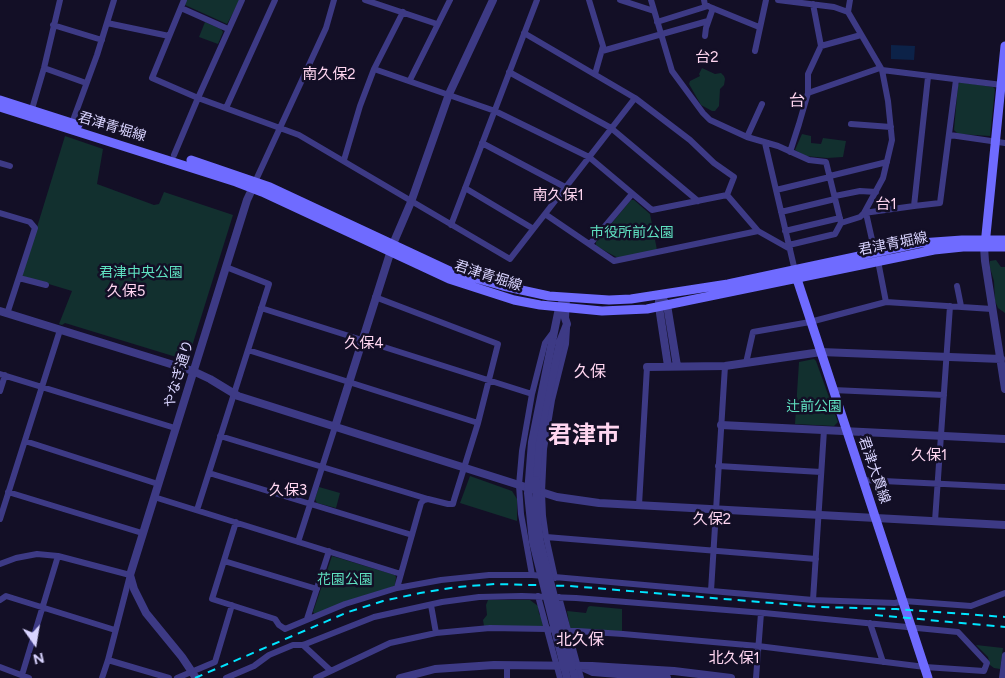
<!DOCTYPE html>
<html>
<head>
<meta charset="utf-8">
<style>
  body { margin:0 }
  #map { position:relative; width:1005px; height:678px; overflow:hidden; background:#130f26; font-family:Figtree,sans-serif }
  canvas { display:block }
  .north { position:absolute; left:10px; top:618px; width:50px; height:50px; -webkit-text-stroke:4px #130f26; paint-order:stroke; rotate:167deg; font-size:14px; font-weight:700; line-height:20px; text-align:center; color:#d9d4ff }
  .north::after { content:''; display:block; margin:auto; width:18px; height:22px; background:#d9d4ff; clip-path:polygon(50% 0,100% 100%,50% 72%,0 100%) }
</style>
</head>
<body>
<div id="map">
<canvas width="1005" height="678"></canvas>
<div class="north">N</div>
</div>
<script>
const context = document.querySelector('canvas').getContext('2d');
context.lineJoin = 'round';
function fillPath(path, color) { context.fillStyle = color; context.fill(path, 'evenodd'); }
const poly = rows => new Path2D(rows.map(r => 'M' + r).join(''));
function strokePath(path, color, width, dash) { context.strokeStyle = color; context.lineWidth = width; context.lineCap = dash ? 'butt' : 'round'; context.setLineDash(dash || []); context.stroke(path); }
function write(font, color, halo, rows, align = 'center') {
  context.font = font + ' Figtree,"Noto Sans JP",sans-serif'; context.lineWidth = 5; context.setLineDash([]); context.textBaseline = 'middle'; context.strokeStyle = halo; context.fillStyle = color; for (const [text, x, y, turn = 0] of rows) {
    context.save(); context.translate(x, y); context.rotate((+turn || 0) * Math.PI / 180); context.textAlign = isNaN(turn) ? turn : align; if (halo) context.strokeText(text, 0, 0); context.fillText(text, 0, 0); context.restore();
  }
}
fillPath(poly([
  [186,0,240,0,227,24,185,5],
  [205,22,221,29,223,32,218,44,199,37],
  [702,68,715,74,721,73,724,76,725,79,724,85,720,89,719,106,715,111,712,111,701,105,689,84,690,81,700,76,699,74],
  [960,82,993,87,995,89,990,136,958,134,954,130,958,85],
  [802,134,811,136,811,143,821,144,823,138,846,141,843,157,827,158,805,156,795,150],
  [65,136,103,149,97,184,154,205,159,204,164,192,233,215,188,359,186,360,65,323,62,325,59,324,72,291,22,276],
  [631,200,634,200,650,214,657,250,618,258,596,246,596,242],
  [996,260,1001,267,1005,267,1005,313,998,308,995,301,994,281,990,268,990,261],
  [814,359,816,361,838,422,834,426,795,424,799,362],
  [470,476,512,491,517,499,517,521,460,503],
  [319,487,340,493,336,508,317,503,315,499],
  [332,556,395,575,396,577,395,586,315,614,313,612],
  [488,600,530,600,538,606,539,614,542,617,543,627,484,626,483,620,487,615,486,605],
  [590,606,622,609,622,633,617,636,602,636,570,628,567,611,586,613,588,607],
  [976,645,1003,648,1000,669,994,668,990,665,988,657]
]), '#12302f');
fillPath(poly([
  [891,45,915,46,914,60,891,59]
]), '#0c2248');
strokePath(poly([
  [184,0,152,78,198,98,299,135,510,259,635,98],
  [365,0,437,24],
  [589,0,603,46,595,74],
  [620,0,654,11],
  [651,0,672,71,703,113,710,120,747,137,778,146,809,160,826,162,841,223],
  [704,0,705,5,759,27],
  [778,0,834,7,848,12],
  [850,0,848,12,882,70,888,101,892,140,883,178,864,213],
  [181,8,228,29],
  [657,22,708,6],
  [107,23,169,36],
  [53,25,102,40],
  [524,33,635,98,690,140,714,163,734,177,727,195],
  [705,36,706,28,713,8],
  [821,46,861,35],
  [602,51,708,21],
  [755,51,766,0],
  [44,68,86,83],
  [374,69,495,111,589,157,652,210,727,195],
  [882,70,1002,85],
  [509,72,611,128,698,201],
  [410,80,450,0],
  [808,93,880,68],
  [226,108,275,0],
  [32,109,44,68,60,0],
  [72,123,97,55,114,0],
  [851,124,891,127],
  [950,135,1005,143],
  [747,137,762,104],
  [482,143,565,187],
  [765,143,795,271],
  [790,152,799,124,808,93,808,74,821,46,813,4],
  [174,155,198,98,242,0],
  [344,160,360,106,374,69,403,12],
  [0,163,10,166],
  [830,176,887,162],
  [255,182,326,28,334,0],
  [465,188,532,228],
  [776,190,830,177],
  [727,195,758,231,790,249],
  [835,196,860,191,876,192],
  [914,206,940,203,956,80],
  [781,212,835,199],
  [0,213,30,222,35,228,7,314],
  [866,213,875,253],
  [545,214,614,261,758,231],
  [451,225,537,0],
  [785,231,840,218],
  [590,244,632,194],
  [789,245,835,234,841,223,860,217,864,213,914,206,928,77],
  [878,261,886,302],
  [19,278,46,285],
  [957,286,961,306],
  [375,297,498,344,478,423,454,500,453,504,448,504,428,499,424,500,421,503,397,588],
  [261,308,532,394],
  [248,350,478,423],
  [746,363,753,332,810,322,886,302,992,309],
  [0,374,175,428],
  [833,390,944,395],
  [0,391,5,375],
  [220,436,428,499],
  [25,441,158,484],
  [718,466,821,472],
  [209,473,412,535],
  [863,480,1005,487],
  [8,492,142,533],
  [154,497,401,574],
  [639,505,647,367],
  [197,510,269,284,226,267],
  [0,519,60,330],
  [935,521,950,306],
  [236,522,212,599,275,619,279,625,285,629,345,604,397,588,441,580,489,575,532,575,813,600,895,603,904,601,971,606,1005,593],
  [546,537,816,559],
  [298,542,335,427],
  [224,561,317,589],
  [0,564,16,558,37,554,58,556,130,575,108,660,102,678],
  [532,575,521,514,519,485,522,451,532,394,545,343,554,331],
  [555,578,546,537,543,516,542,492,544,449,552,400,566,344,567,328],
  [711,591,725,366],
  [538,596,560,678],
  [559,597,581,678],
  [0,600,6,596,115,630],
  [813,600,824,430],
  [431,605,436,633],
  [307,619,329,551],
  [870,623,883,662],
  [303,645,330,670],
  [108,660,169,678],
  [0,667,29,678],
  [22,675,58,556],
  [177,678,215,662,232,605],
  [226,678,254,666,269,655,293,645,303,645,374,617,442,602,479,597,522,596,576,598,764,613,958,632,987,663,984,671,925,667,758,646,623,634,547,629,490,628,436,633,390,643,316,678],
  [507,678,507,665],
  [756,678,761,613],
  [1002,678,1005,655]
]), '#3d3a85', 6);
strokePath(poly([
  [984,247,985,261,1005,389],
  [660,295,667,305,677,366],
  [659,301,659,307,668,366],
  [0,311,193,371,210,379,238,396,557,497,599,503,1005,525],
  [552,342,559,308,562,303],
  [647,367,725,366,821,352,1001,359],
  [721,425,1005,439],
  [335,427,393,244,411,202,449,94,493,0],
  [536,480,539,443,545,410,560,342,567,324,565,318,566,298],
  [572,667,575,678],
  [582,667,593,672,667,678],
  [196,678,182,657,146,613,134,589,130,575,226,267,247,200,255,183],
  [400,678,435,669,494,665,592,666,674,671,731,678]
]), '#3d3a85', 8);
strokePath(poly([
  [0,100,78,125],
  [0,107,236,182,262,192,449,279,514,300,540,305,602,311,647,309,934,250,963,247,1005,247],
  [191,160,270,187,450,271,503,286,549,296,609,300,631,299,728,284,920,243,962,240,1005,240],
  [985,245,1005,46],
  [795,273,928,678]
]), '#6f6bff', 9);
strokePath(poly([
  [875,615,1005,627],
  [195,678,348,612,383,601,420,593,457,587,495,584,570,586,820,607,896,609,1005,617]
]), '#00e5ff', 2, [8, 6]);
strokePath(poly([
  [552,342,532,442,528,493,533,542,567,678],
  [536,480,537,518,540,542,572,667]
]), '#3d3a85', 8);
write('14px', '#d9d4ff', '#130f26', [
  ["君津青堀線",112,127,17],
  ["君津青堀線",893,244,-11],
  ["君津青堀線",488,276,18],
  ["やなぎ通り",179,374,-73],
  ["君津大貫線",874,470,71]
]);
write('14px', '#5fe0c0', '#130f26', [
  ["市役所前公園",632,233],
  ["君津中央公園",141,273],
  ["辻前公園",814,407],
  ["花園公園",345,580]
]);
write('15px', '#ffd6f0', '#130f26', [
  ["台2",707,58],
  ["南久保2",329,75],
  ["南久保1",558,196],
  ["台1",886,205],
  ["久保5",126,292],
  ["久保4",364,344],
  ["久保1",929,456],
  ["久保3",288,491],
  ["久保2",712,520],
  ["北久保1",734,659]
]);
write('16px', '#ffd6f0', '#130f26', [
  ["台",797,101],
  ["久保",590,372],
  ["北久保",580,640]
]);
write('bold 24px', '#ffd6f0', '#130f26', [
  ["君津市",584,436]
]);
</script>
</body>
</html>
